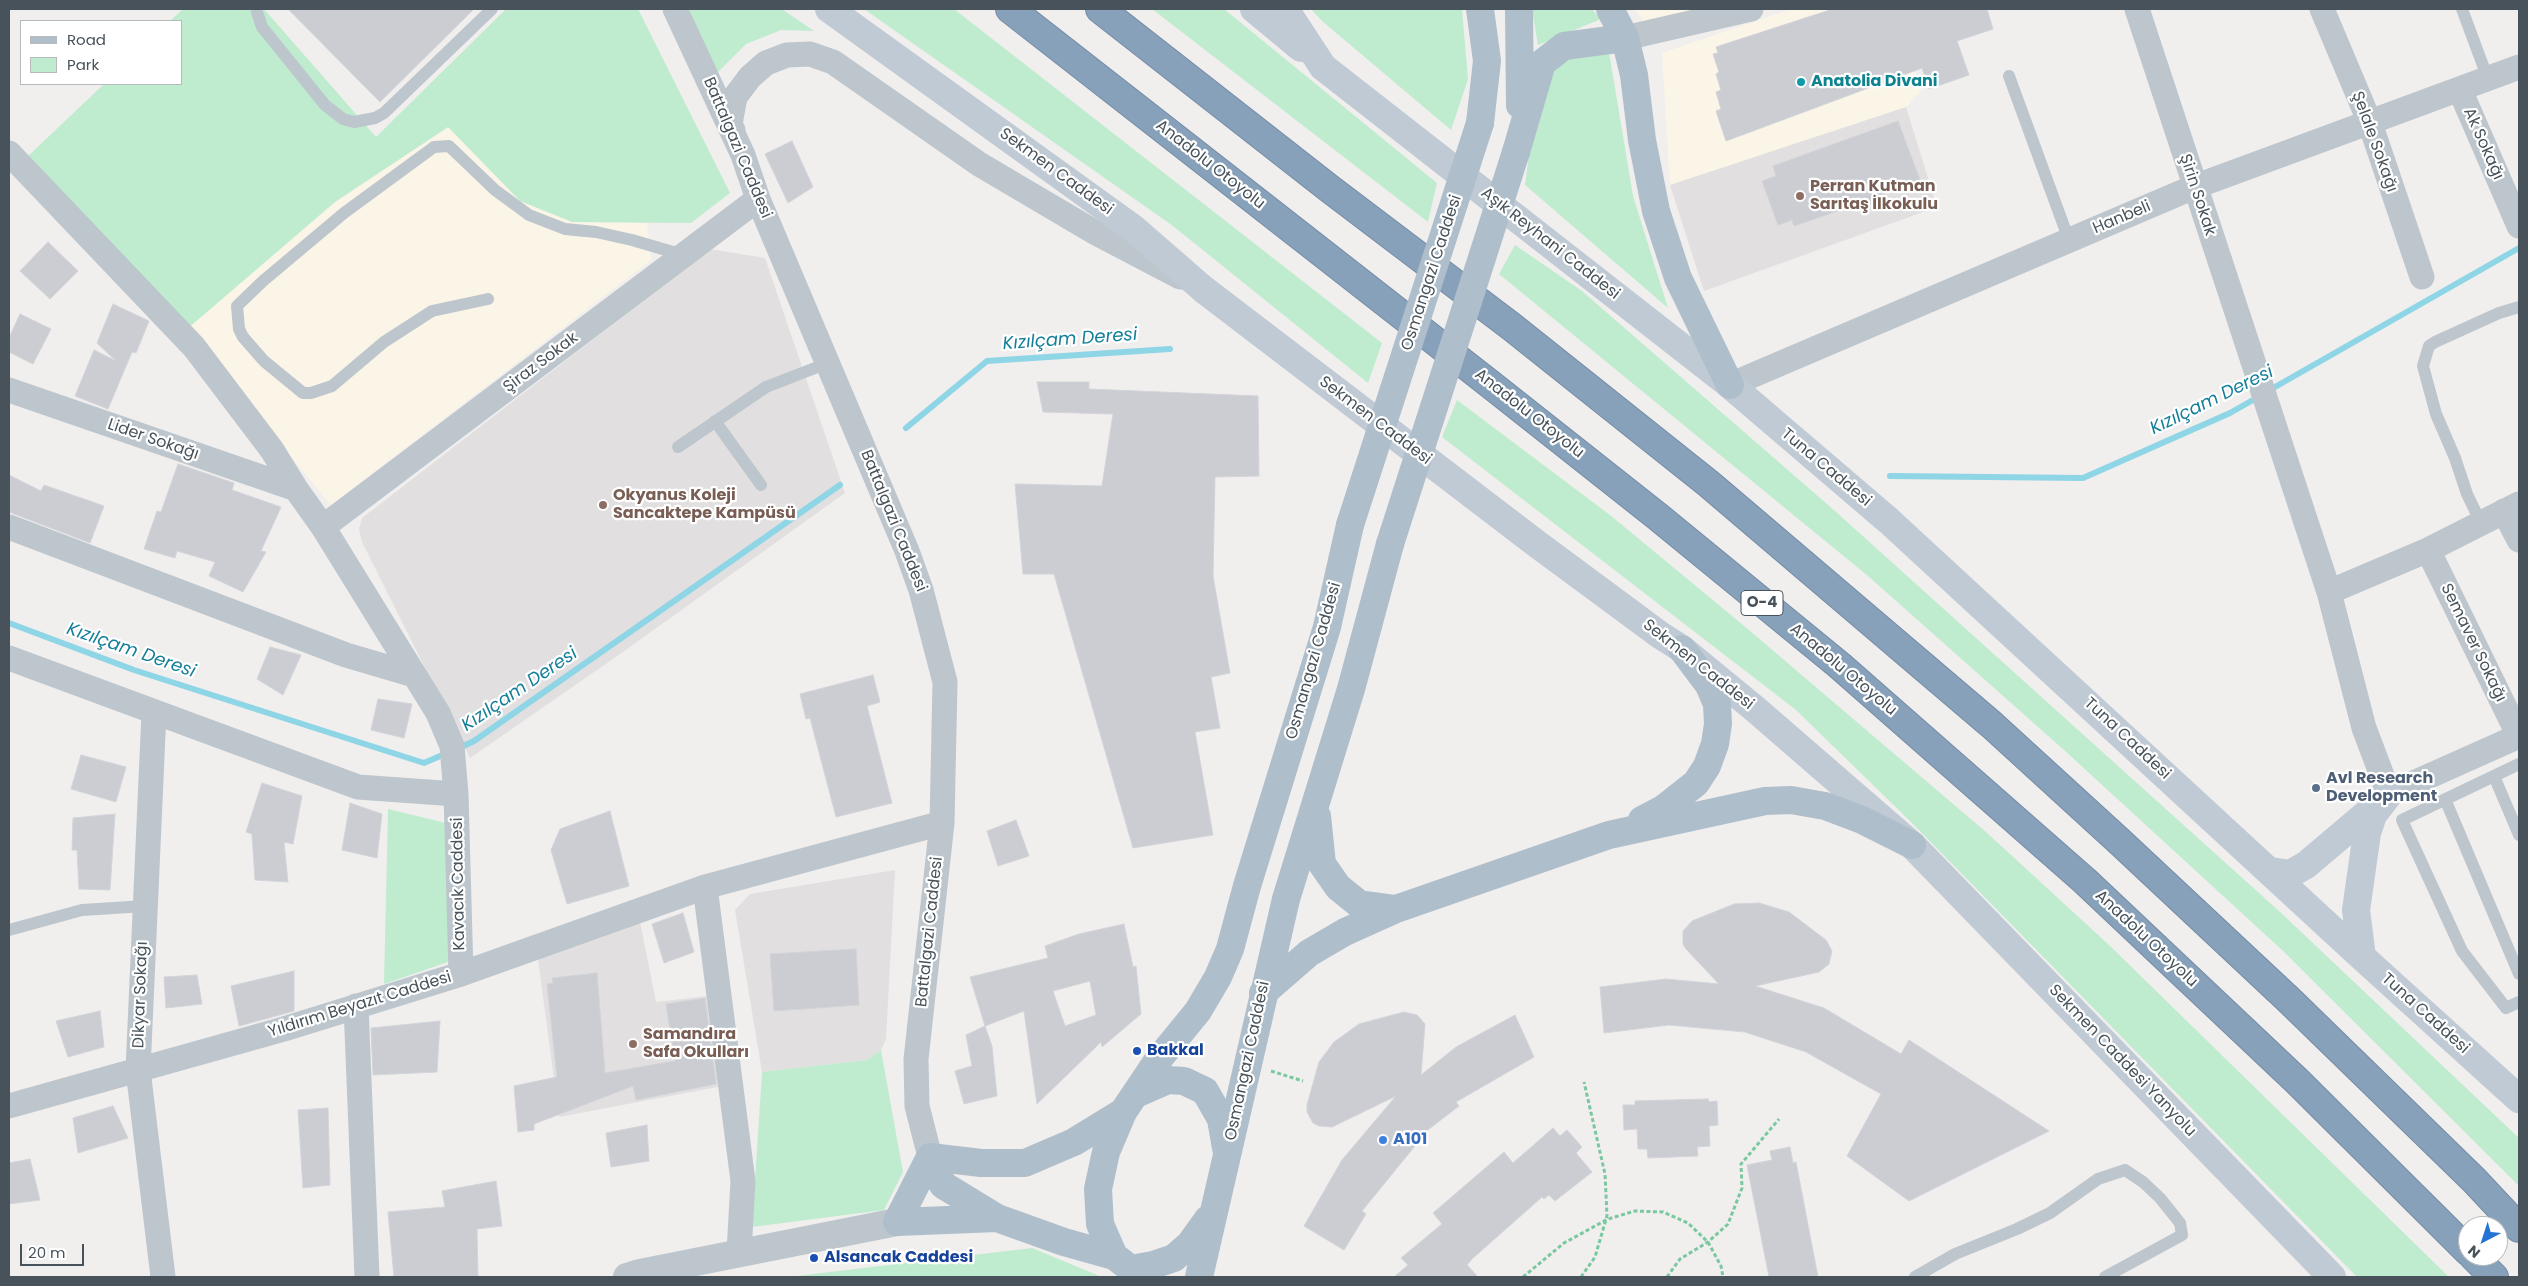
<!DOCTYPE html>
<html>
<head>
<meta charset="utf-8">
<style>
  body { margin:0 }
  #map { position:relative; width:2528px; height:1286px; overflow:hidden; background:#f1eeee; font-family:Poppins,sans-serif }
  canvas { display:block }
  .frame { position:absolute; inset:0; border:10px solid #47525a; pointer-events:none }
  .legend { position:absolute; left:20px; top:20px; width:162px; height:65px; box-sizing:border-box; background:#fff; border:1px solid #b5babd; margin:0; padding:6px 9px; list-style:none; font-size:15px; color:#47525a }
  .legend li { display:flex; align-items:center; gap:10px; height:25px }
  .legend b { width:25px; border:1px solid #b5babd }
  .north { position:absolute; left:2458px; top:1216px; width:50px; height:50px; box-sizing:border-box; background:#fff; border:1px solid #b5babd; border-radius:50%; rotate:220deg; font-size:14px; font-weight:700; line-height:20px; text-align:center; color:#47525a }
  .north::after { content:''; display:block; margin:auto; width:18px; height:22px; background:#2374d5; clip-path:polygon(50% 0,100% 100%,50% 72%,0 100%) }
  .scale { position:absolute; left:20px; top:1244px; width:64px; height:22px; box-sizing:border-box; border:2px solid #47525a; border-top:0; padding-left:6px; font-size:15px; line-height:18px; white-space:nowrap; color:#47525a; -webkit-text-stroke:4px #fff; paint-order:stroke }
</style>
</head>
<body>
<div id="map">
<canvas width="2528" height="1286"></canvas>
<div class="frame"></div>
<ul class="legend">
<li><b style="height:6px;background:#afbecb"></b>Road</li>
<li><b style="height:14px;background:#bfeccf"></b>Park</li>
</ul>
<div class="north">N</div>
<div class="scale">20 m</div>
</div>
<script>
const context = document.querySelector('canvas').getContext('2d');
context.lineJoin = 'round';
function fillPath(path, color) { context.fillStyle = color; context.fill(path, 'evenodd'); }
const poly = rows => new Path2D(rows.map(r => 'M' + r).join(''));
function strokePath(path, color, width, dash) { context.strokeStyle = color; context.lineWidth = width; context.lineCap = dash ? 'butt' : 'round'; context.setLineDash(dash || []); context.stroke(path); }
function write(font, color, halo, rows, align = 'center') {
  context.font = font + ' Poppins,sans-serif'; context.lineWidth = 4.5; context.setLineDash([]); context.textBaseline = 'middle'; context.strokeStyle = halo; context.fillStyle = color; for (const [text, x, y, turn = 0] of rows) {
    context.save(); context.translate(x, y); context.rotate((+turn || 0) * Math.PI / 180); context.textAlign = isNaN(turn) ? turn : align; if (halo) context.strokeText(text, 0, 0); context.fillText(text, 0, 0); context.restore();
  }
}
fillPath(poly([
  [1635,9,1741,9,1654,39],
  [1792,9,1896,9,1921,91,1906,107,1670,185,1662,53],
  [449,127,520,201,572,222,647,223,651,260,331,505,186,330,335,202]
]), '#fbf5e8');
fillPath(poly([
  [1906,107,1937,207,1704,291,1670,185],
  [710,249,765,258,845,493,620,654,470,758,362,542,359,529,362,518],
  [895,870,886,1039,881,1050,867,1060,762,1072,735,910,750,894],
  [640,922,656,1002,708,996,723,1086,559,1117,538,959]
]), '#e1dfdf');
fillPath(poly([
  [183,9,264,9,376,137,506,9,638,9,730,193,691,223,572,222,520,201,448,127,335,202,186,330,27,157,104,84,181,84,181,21,170,21],
  [687,9,782,9,814,31,781,30,746,44,717,73],
  [864,9,954,9,1382,343,1368,383,1173,226],
  [1152,9,1224,9,1437,183,1428,222],
  [1311,9,1462,9,1468,79,1451,130,1322,21],
  [1532,9,1592,9,1601,19,1538,45],
  [1609,52,1633,196,1668,308,1525,185,1539,81,1565,55],
  [1515,245,1582,291,1835,511,2279,911,2519,1138,2519,1186,2282,950,2064,750,1868,576,1499,274],
  [1457,400,1610,515,1743,625,1986,832,2108,944,2449,1277,2357,1277,1910,821,1796,710,1442,437],
  [388,809,450,824,448,962,384,984],
  [881,1050,903,1172,884,1210,752,1227,762,1072,867,1060],
  [1032,1248,1102,1277,788,1277]
]), '#bfeccf');
strokePath(poly([
  [2268,391,2519,248],
  [906,428,987,361,1170,349],
  [1890,476,2083,478,2230,413,2260,396],
  [9,623,134,670,424,763,447,753],
  [459,748,474,741,840,485]
]), '#8ed5e6', 6);
const building = poly([
  [288,9,474,9,380,102,288,9],
  [1833,9,1987,9,1993,29,1957,41,1969,75,1929,89,1922,68,1726,141,1716,111,1721,109,1716,92,1721,90,1716,74,1719,72,1713,54,1718,53,1716,47,1833,9],
  [1898,121,1920,180,1876,196,1879,205,1861,211,1858,204,1794,226,1792,220,1778,225,1762,181,1776,176,1773,166,1898,121],
  [792,141,813,187,788,203,765,154,792,141],
  [48,242,78,271,50,299,20,271,48,242],
  [113,304,149,321,136,353,132,352,108,409,75,396,94,350,116,361,97,343,113,304],
  [20,314,51,329,33,364,9,352,9,338,20,314],
  [1037,382,1089,382,1089,389,1258,396,1259,476,1215,477,1213,576,1230,673,1211,677,1220,728,1195,732,1213,835,1133,848,1054,574,1023,574,1015,484,1102,486,1113,414,1043,412,1037,382],
  [178,464,234,483,232,490,281,507,261,551,266,552,243,592,209,576,215,562,177,551,175,558,144,549,157,511,161,512,178,464],
  [9,475,41,491,44,485,104,506,90,543,9,512,9,475],
  [270,647,301,655,283,695,257,679,270,647],
  [873,675,880,702,867,706,892,803,836,817,810,718,806,719,800,694,873,675],
  [378,699,412,704,404,738,371,730,378,699],
  [81,755,126,767,116,802,71,789,81,755],
  [262,783,302,796,293,844,284,842,288,882,255,880,252,834,246,832,262,783],
  [350,803,382,814,377,858,342,850,350,803],
  [610,811,629,886,567,904,551,850,560,829,610,811],
  [115,814,110,890,79,889,77,850,72,850,73,818,115,814],
  [1016,820,1029,856,998,866,987,831,1016,820],
  [1759,903,1789,912,1826,940,1832,951,1829,964,1819,972,1755,986,1824,1008,1901,1054,1909,1040,2049,1131,1909,1201,1847,1156,1881,1094,1806,1052,1745,1032,1669,1025,1604,1033,1600,987,1666,979,1719,984,1686,949,1683,944,1683,931,1692,921,1734,904,1759,903],
  [683,913,694,952,664,963,652,924,683,913],
  [1124,924,1133,967,1136,966,1141,1014,1102,1047,1101,1042,1037,1104,1024,1011,985,1026,970,977,1048,958,1045,946,1079,934,1124,924],
  [1090,981,1096,1015,1065,1026,1053,991,1090,981],
  [856,949,859,1005,774,1011,770,954,856,949],
  [294,971,294,1011,239,1026,231,986,294,971],
  [597,973,605,1073,675,1061,666,1004,705,998,716,1084,636,1100,633,1086,534,1124,534,1130,518,1132,514,1086,557,1077,547,984,553,983,552,978,597,973],
  [197,975,202,1004,166,1008,164,977,197,975],
  [100,1011,104,1047,68,1057,56,1021,100,1011],
  [1404,1012,1417,1015,1425,1024,1421,1075,1456,1047,1515,1015,1534,1057,1456,1102,1459,1106,1416,1139,1419,1141,1362,1211,1366,1214,1344,1250,1304,1226,1342,1160,1396,1096,1332,1127,1319,1126,1313,1123,1307,1112,1307,1105,1319,1062,1334,1042,1359,1024,1404,1012],
  [440,1021,437,1072,373,1075,371,1028,440,1021],
  [985,1026,992,1046,997,1096,964,1104,955,1071,972,1066,966,1035,985,1026],
  [1708,1099,1709,1102,1717,1101,1718,1125,1709,1126,1710,1146,1697,1147,1698,1156,1648,1158,1647,1149,1638,1149,1637,1129,1624,1130,1623,1105,1635,1105,1635,1101,1708,1099],
  [113,1106,128,1138,78,1153,73,1118,113,1106],
  [328,1108,330,1185,303,1188,298,1110,328,1108],
  [647,1125,649,1161,611,1167,606,1133,647,1125],
  [1553,1128,1560,1136,1567,1130,1582,1147,1576,1153,1592,1172,1555,1201,1549,1195,1544,1199,1542,1197,1472,1259,1467,1265,1478,1277,1394,1277,1408,1265,1401,1258,1442,1224,1433,1213,1504,1152,1513,1163,1553,1128],
  [1790,1147,1793,1163,1796,1162,1818,1277,1769,1277,1747,1165,1772,1160,1770,1151,1790,1147],
  [30,1159,40,1200,9,1204,9,1163,30,1159],
  [496,1181,502,1226,477,1229,478,1277,394,1277,388,1212,445,1207,442,1191,496,1181]
]);
fillPath(building, '#cbcdd2');
strokePath(building, '#d2d4d9', 1);
const motorway = poly([
  [1010,9,1490,384,1657,516,1839,665,2085,881,2297,1081,2468,1251],
  [1100,9,1330,189,1512,327,1709,484,1992,725,2119,841,2289,1000,2474,1180,2519,1228],
  [2473,1256,2494,1277]
]);
strokePath(motorway, '#748ca6', 30);
strokePath(poly([
  [1271,1071,1303,1081],
  [1523,1277,1564,1243,1608,1219,1635,1211,1663,1212,1688,1223,1708,1242,1721,1266,1723,1277],
  [1581,1277,1595,1257,1607,1216,1605,1174,1584,1082],
  [1667,1277,1680,1259,1708,1242,1728,1224,1742,1188,1741,1164,1779,1119]
]), '#79c8a0', 3, [4, 2.5]);
strokePath(poly([
  [2462,9,2488,79],
  [257,12,262,27,325,105,343,119,354,122,375,118,384,113,492,9],
  [2009,76,2069,240],
  [488,299,432,311,384,342,332,386,311,393,303,393,264,361,243,337,239,329,237,306,263,281,344,213,434,147,449,146,495,190,529,215,565,229,596,232,632,240,683,255],
  [715,421,761,485],
  [678,447,766,387,828,363],
  [2481,523,2467,494,2455,458,2436,414,2423,366,2429,346,2435,342,2499,313,2519,307],
  [2519,764,2402,820,2462,951,2506,1008,2519,1002],
  [2494,776,2519,835],
  [2445,799,2519,974],
  [9,930,82,910,145,906],
  [1915,1277,1955,1254,2017,1229,2050,1213,2098,1179,2125,1170,2143,1182,2160,1198,2180,1223,2182,1235,2105,1277]
]), '#bdc6cc', 12);
strokePath(poly([
  [675,9,743,155,758,199,907,551,921,590,945,682,942,823,916,1059,917,1106,930,1157],
  [2137,9,2329,592,2364,728,2389,794,2519,736],
  [2322,9,2370,123,2422,277],
  [1625,38,1751,9],
  [2460,90,2519,226],
  [733,130,730,124,735,97,750,77,766,63,787,55,810,54,833,62,979,164,1096,233,1180,277],
  [9,153,194,347,272,450,296,489,323,527,438,713,452,746,456,794,358,787,9,658],
  [1730,385,2194,187,2519,67],
  [9,390,296,489],
  [2504,511,2519,540],
  [9,527,346,655,414,675],
  [323,527,758,199],
  [2428,550,2519,736],
  [2329,592,2428,550,2519,504],
  [154,712,138,1070,163,1277],
  [456,794,461,974],
  [356,1006,367,1277],
  [9,1106,284,1029,461,974,705,887],
  [739,1253,743,1181,705,887,942,823]
]), '#bdc6cc', 25);
strokePath(poly([
  [627,1277,640,1273,897,1222]
]), '#bdc6cc', 28);
strokePath(poly([
  [829,9,1133,228,1203,289,1537,544,1660,635,1682,649,1755,709,1912,845,2332,1277],
  [1254,9,1301,48],
  [1285,9,1323,67,1730,385,1889,521,2362,957,2519,1099],
  [2271,871,2290,874,2306,865,2377,805],
  [2362,957,2356,910,2367,833,2373,815,2389,794]
]), '#c0cad4', 28);
strokePath(poly([
  [1519,9,1520,105],
  [1610,9,1625,38,1634,75,1642,140,1656,211,1678,278,1730,385],
  [1480,123,1487,61,1480,9],
  [1516,152,1542,63,1564,46,1625,38],
  [1317,816,1322,864,1338,887,1359,904,1396,909],
  [1642,820,1663,809,1696,783,1707,766,1715,744,1718,724,1717,704,1709,685,1682,649],
  [1263,993,1309,953,1345,932,1396,909,1609,835,1765,801,1791,800,1825,806,1862,820,1912,845],
  [1136,1094,1168,1080,1184,1081,1205,1091,1221,1119,1226,1148],
  [930,1157,943,1185,997,1218,1064,1242,1114,1256],
  [930,1157,981,1163,1025,1163,1074,1142,1123,1112],
  [930,1157,897,1222,997,1218],
  [1131,1269,1153,1265,1174,1258,1190,1244,1208,1219],
  [1135,1277,1131,1269,1114,1256,1100,1224,1098,1189,1106,1152,1123,1112,1158,1060,1198,1011,1218,977,1230,949,1247,886,1327,627,1350,525],
  [1199,1277,1286,899,1351,689,1390,544]
]), '#afbecb', 28);
strokePath(motorway, '#88a1ba', 28);
strokePath(poly([
  [1350,525,1480,123],
  [1390,544,1516,152]
]), '#afbecb', 28);
for (const [x, y, r, color] of [
  [1801,82,5,"#0f9aa8"],
  [1800,196,5,"#8d6e63"],
  [603,505,5,"#8d6e63"],
  [2316,788,5,"#5c6f8a"],
  [633,1044,5,"#8d6e63"],
  [1137,1051,5,"#1a4fb4"],
  [1383,1140,5,"#3f7fe0"],
  [814,1258,5,"#1a4fb4"]
]) { const dot = new Path2D(); dot.arc(x, y, r, 0, 2 * Math.PI); context.fillStyle = color; context.fill(dot); strokePath(dot, '#fff', 2); }
for (const [x, y, w] of [
  [1762,603,42]
]) { const box = new Path2D(); box.roundRect(x - w / 2, y - 12.5, w, 25, 4); context.fillStyle = '#fff'; context.fill(box); strokePath(box, '#47525a', 1); }
write('bold 15px', '#47525a', null, [
  ["O-4",1762,603]
]);
write('bold 16px', '#0d838f', '#fff', [
  ["Anatolia Divani",1811,82]
], 'left');
write('16px', '#47525a', '#fff', [
  ["Şelale Sokağı",2374,142,70],
  ["Ak Sokağı",2483,144,66],
  ["Battalgazi Caddesi",737,148,67],
  ["Anadolu Otoyolu",1210,165,38],
  ["Sekmen Caddesi",1056,172,36],
  ["Şirin Sokak",2197,195,72],
  ["Hanbeli",2122,218,-23],
  ["Aşık Reyhani Caddesi",1550,244,38],
  ["Osmangazi Caddesi",1432,273,-72],
  ["Şiraz Sokak",541,363,-37],
  ["Anadolu Otoyolu",1529,414,38],
  ["Sekmen Caddesi",1375,421,37],
  ["Lider Sokağı",153,440,19],
  ["Tuna Caddesi",1826,468,40],
  ["Battalgazi Caddesi",893,521,68],
  ["Semaver Sokağı",2473,643,64],
  ["Osmangazi Caddesi",1314,661,-74],
  ["Sekmen Caddesi",1698,665,38],
  ["Anadolu Otoyolu",1843,670,40],
  ["Tuna Caddesi",2127,739,43],
  ["Kavacık Caddesi",459,884,-91],
  ["Battalgazi Caddesi",930,932,-84],
  ["Anadolu Otoyolu",2146,939,43],
  ["Dikyar Sokağı",141,995,-88],
  ["Yıldırım Beyazıt Caddesi",360,1005,-17],
  ["Tuna Caddesi",2425,1014,42],
  ["Osmangazi Caddesi",1248,1061,-78],
  ["Sekmen Caddesi Yanyolu",2122,1061,46]
]);
write('bold 16px', '#785e54', '#fff', [
  ["Perran Kutman",1810,187],
  ["Sarıtaş İlkokulu",1810,205],
  ["Okyanus Koleji",613,496],
  ["Sancaktepe Kampüsü",613,514],
  ["Samandıra",643,1035],
  ["Safa Okulları",643,1053]
], 'left');
write('bold 16px', '#4e5e75', '#fff', [
  ["Avl Research",2326,779],
  ["Development",2326,797]
], 'left');
write('bold 16px', '#164399', '#fff', [
  ["Bakkal",1147,1051],
  ["Alsancak Caddesi",824,1258]
], 'left');
write('bold 16px', '#366cbe', '#fff', [
  ["A101",1393,1140]
], 'left');
write('italic 18px', '#147f99', '#fff', [
  ["Kızılçam Deresi",1070,340,-4],
  ["Kızılçam Deresi",2212,401,-26],
  ["Kızılçam Deresi",131,651,19],
  ["Kızılçam Deresi",520,690,-34]
]);
</script>
</body>
</html>
